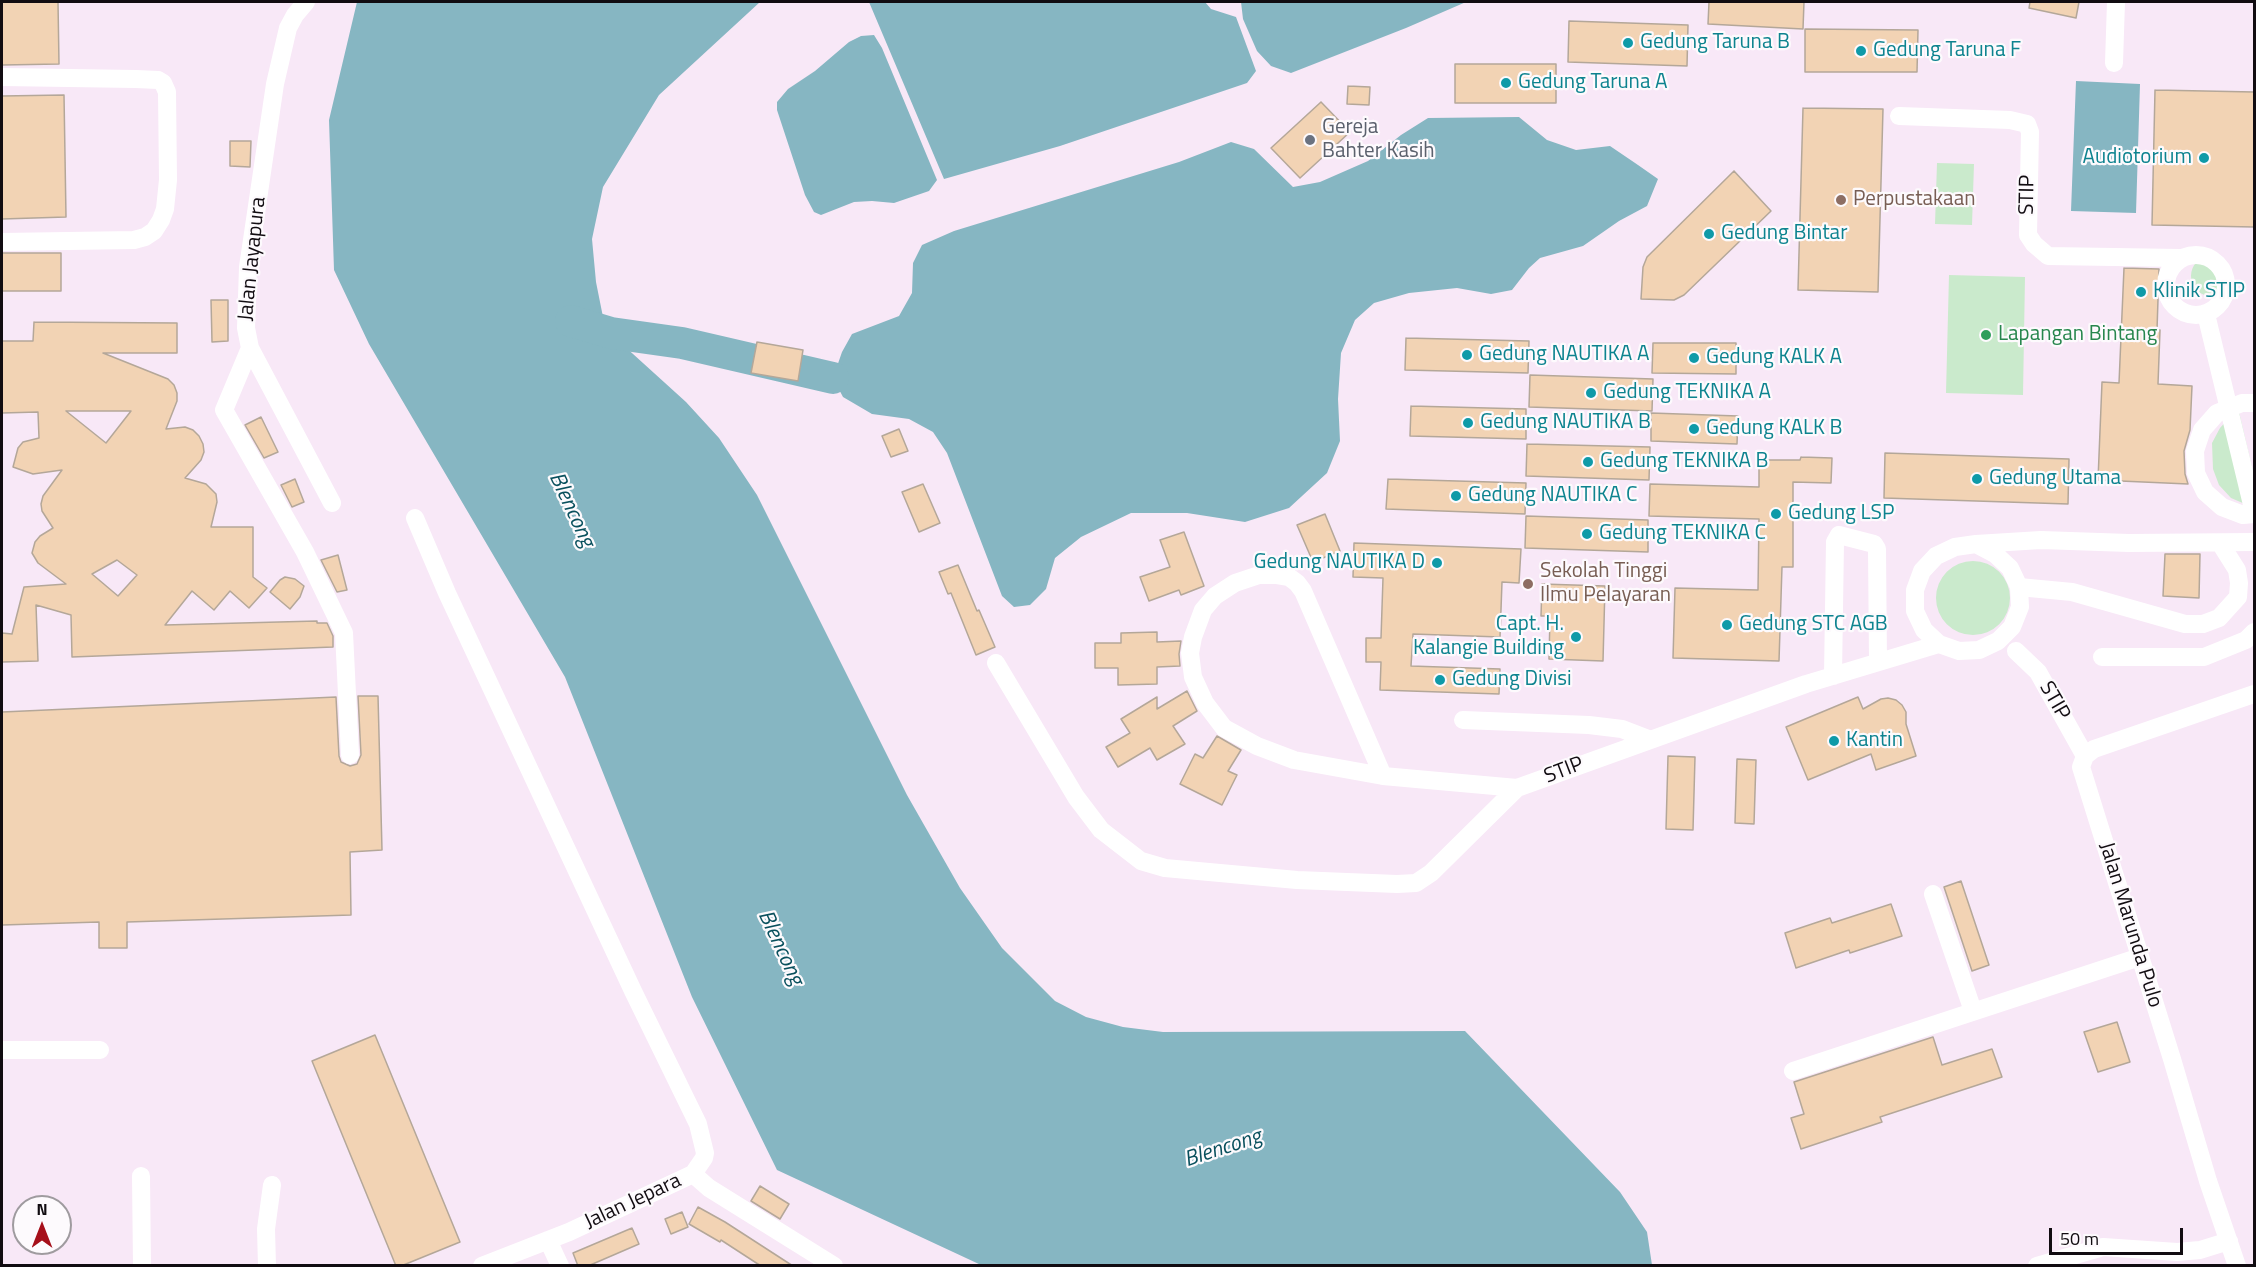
<!DOCTYPE html>
<html>
<head>
<meta charset="utf-8">
<style>
  body { margin:0 }
  #map { position:relative; width:2256px; height:1267px; overflow:hidden; background:#f8e8f7; font-family:"Titillium Web",sans-serif }
  canvas { display:block }
  .frame { position:absolute; inset:0; border:3px solid #110c11; pointer-events:none }
  .north { position:absolute; left:12px; top:1195px; width:60px; height:60px; box-sizing:border-box; background:#fdfafd; border:2px solid #9f9b9f; border-radius:50%; rotate:0deg; font-size:16px; font-weight:700; line-height:24px; text-align:center; color:#110c11 }
  .north::after { content:''; display:block; margin:auto; width:21px; height:27px; background:#a60f1a; clip-path:polygon(50% 0,100% 100%,50% 72%,0 100%) }
  .scale { position:absolute; left:2049px; top:1228px; width:134px; height:27px; box-sizing:border-box; border:3px solid #110c11; border-top:0; padding-left:8px; font-size:18px; line-height:21px; white-space:nowrap; color:#110c11; -webkit-text-stroke:4px #fdfafd; paint-order:stroke }
</style>
</head>
<body>
<div id="map">
<canvas width="2256" height="1267"></canvas>
<div class="frame"></div>
<div class="north">N</div>
<div class="scale">50 m</div>
</div>
<script>
const context = document.querySelector('canvas').getContext('2d');
context.lineJoin = 'round';
function fillPath(path, color) { context.fillStyle = color; context.fill(path, 'evenodd'); }
const poly = rows => new Path2D(rows.map(r => 'M' + r).join(''));
function strokePath(path, color, width, dash) { context.strokeStyle = color; context.lineWidth = width; context.lineCap = dash ? 'butt' : 'round'; context.setLineDash(dash || []); context.stroke(path); }
function write(font, color, halo, rows, align = 'center') {
  context.font = font + ' "Titillium Web",sans-serif'; context.lineWidth = 4.5; context.setLineDash([]); context.textBaseline = 'middle'; context.strokeStyle = halo; context.fillStyle = color; for (const [text, x, y, turn = 0] of rows) {
    context.save(); context.translate(x, y); context.rotate((+turn || 0) * Math.PI / 180); context.textAlign = isNaN(turn) ? turn : align; if (halo) context.strokeText(text, 0, 0); context.fillText(text, 0, 0); context.restore();
  }
}
fillPath(poly([
  [1937,163,1974,164,1972,225,1935,224],
  '2191 276a20 20 0 1 1 40 0a20 20 0 1 1-40 0Z',
  [1949,275,2025,277,2023,395,1946,393],
  [2239,412,2254,476,2254,505,2245,504,2231,498,2219,485,2213,469,2212,443,2220,428,2228,419],
  '1936 598a37 37 0 1 1 74 0a37 37 0 1 1-74 0Z'
]), '#caeacc');
fillPath(poly([
  [357,2,760,2,659,95,603,187,592,239,596,282,604,322,622,344,686,402,719,438,757,495,907,795,960,888,1002,948,1055,1001,1086,1017,1123,1027,1163,1032,1465,1031,1620,1192,1647,1232,1652,1265,981,1265,777,1170,692,997,565,677,369,344,334,270,329,120],
  [869,2,1205,2,1211,9,1236,17,1256,71,1247,83,1060,146,944,179],
  [1241,2,1466,2,1406,28,1291,73,1271,66,1257,51,1243,19],
  [874,35,882,48,937,180,929,191,894,203,872,201,854,202,821,215,814,212,805,195,777,110,777,102,788,89,815,71,849,42,861,36],
  [2076,81,2140,84,2136,213,2071,211],
  [1519,117,1547,140,1576,150,1610,146,1638,165,1658,179,1647,206,1619,221,1583,246,1540,258,1529,268,1512,290,1491,294,1457,288,1409,293,1374,303,1355,320,1341,353,1338,399,1340,441,1327,473,1289,508,1245,522,1187,513,1131,513,1081,537,1055,558,1046,589,1030,605,1014,607,1002,596,947,453,933,432,909,419,872,414,843,397,833,378,842,352,852,334,899,316,912,293,913,263,922,245,954,231,1179,162,1231,142,1254,149,1293,187,1320,182,1368,161,1401,135,1428,118]
]), '#86b6c2');
strokePath(poly([
  [571,321,611,333,682,343,833,378]
]), '#86b6c2', 32);
const building = poly([
  [2,2,58,2,59,64,2,65,2,2],
  [1709,2,1804,2,1803,29,1708,24,1709,2],
  [2030,2,2079,2,2076,18,2029,8,2030,2],
  [1569,21,1688,25,1687,66,1568,62,1569,21],
  [1805,29,1918,30,1917,72,1805,72,1805,29],
  [1455,64,1556,64,1556,103,1455,103,1455,64],
  [1348,86,1370,87,1369,105,1347,104,1348,86],
  [2155,90,2254,92,2254,227,2152,225,2155,90],
  [64,95,66,217,2,219,2,96,64,95],
  [1321,102,1350,132,1300,178,1271,148,1321,102],
  [1803,108,1883,109,1878,292,1798,290,1803,108],
  [230,141,251,141,250,167,230,166,230,141],
  [1734,171,1771,211,1684,295,1674,300,1641,299,1643,267,1647,257,1734,171],
  [2,253,61,253,61,291,2,291,2,253],
  [2124,268,2159,269,2157,330,2160,330,2158,384,2192,386,2190,430,2184,451,2185,474,2188,484,2098,480,2102,382,2119,383,2124,268],
  [211,300,228,300,228,341,212,342,211,300],
  [34,322,177,323,177,353,103,353,168,379,174,385,177,393,177,401,166,429,185,427,193,430,199,436,203,444,204,452,201,460,185,478,206,484,216,494,217,502,211,527,253,527,253,577,267,588,249,608,230,591,214,610,192,591,165,625,317,621,317,623,327,623,333,636,333,647,72,657,71,615,36,605,38,661,2,662,2,633,12,634,24,587,66,584,38,563,32,553,35,542,40,536,53,528,42,511,41,504,43,496,62,470,33,474,13,467,18,448,23,442,39,438,38,412,2,413,2,341,33,341,34,322],
  [66,411,131,411,106,443,66,411],
  [117,560,137,575,118,596,92,574,117,560],
  [1406,338,1529,341,1528,373,1405,370,1406,338],
  [757,342,803,350,798,381,751,373,757,342],
  [1653,343,1736,343,1736,374,1652,373,1653,343],
  [1530,375,1653,379,1652,411,1529,407,1530,375],
  [1411,406,1526,409,1526,439,1410,436,1411,406],
  [1651,413,1738,416,1737,444,1651,441,1651,413],
  [261,417,278,452,264,458,245,425,261,417],
  [899,429,908,451,891,457,882,436,899,429],
  [1527,444,1650,447,1649,480,1526,476,1527,444],
  [1885,453,2069,459,2068,504,1884,498,1885,453],
  [1801,457,1832,458,1831,483,1793,482,1793,567,1782,567,1779,661,1673,658,1675,588,1758,590,1759,519,1649,516,1650,484,1759,487,1759,460,1800,460,1801,457],
  [295,479,304,502,292,507,281,485,295,479],
  [1388,479,1526,483,1525,514,1386,509,1388,479],
  [923,484,940,523,919,532,902,492,923,484],
  [1325,514,1340,551,1313,562,1297,525,1325,514],
  [1526,516,1648,520,1648,552,1525,548,1526,516],
  [1184,532,1204,586,1181,595,1179,590,1149,601,1140,577,1170,567,1160,540,1184,532],
  [1354,543,1521,549,1519,583,1502,582,1500,637,1413,634,1411,666,1500,669,1499,694,1380,690,1381,662,1366,662,1366,638,1381,638,1383,578,1353,577,1354,543],
  [2165,554,2200,554,2199,598,2163,596,2165,554],
  [338,555,347,590,337,592,321,560,338,555],
  [958,565,977,611,979,610,995,647,976,655,951,593,948,594,939,572,958,565],
  [285,577,295,579,304,586,300,597,290,609,270,592,280,580,285,577],
  [1542,584,1605,586,1603,661,1549,659,1550,616,1541,616,1542,584],
  [1157,632,1157,642,1181,641,1179,654,1180,666,1157,667,1157,684,1118,685,1118,668,1095,668,1095,643,1121,643,1121,633,1157,632],
  [1187,691,1197,711,1173,726,1185,744,1157,760,1150,748,1118,767,1106,747,1130,733,1121,719,1157,697,1157,709,1187,691],
  [358,696,378,696,382,850,350,852,351,915,127,922,127,948,99,948,99,922,2,925,2,712,336,697,339,756,341,762,350,766,357,764,361,755,358,696],
  [1858,697,1863,709,1881,699,1888,698,1896,700,1902,705,1906,712,1906,724,1916,756,1876,770,1871,754,1808,780,1786,727,1858,697],
  [1217,736,1241,750,1228,771,1237,775,1222,805,1180,784,1195,754,1203,758,1217,736],
  [1668,756,1695,757,1693,830,1666,829,1668,756],
  [1737,759,1756,760,1754,824,1735,823,1737,759],
  [1961,881,1989,965,1972,971,1944,887,1961,881],
  [1891,904,1902,936,1850,953,1849,950,1796,968,1785,933,1830,918,1832,923,1891,904],
  [2117,1022,2130,1062,2098,1072,2084,1032,2117,1022],
  [375,1035,460,1242,401,1266,396,1266,312,1061,375,1035],
  [1933,1037,1942,1065,1992,1049,2002,1077,1880,1117,1882,1122,1801,1149,1791,1118,1804,1114,1794,1082,1933,1037],
  [760,1186,789,1204,780,1219,751,1201,760,1186],
  [698,1207,725,1222,793,1266,761,1266,721,1240,720,1242,689,1224,698,1207],
  [682,1212,688,1227,671,1234,665,1219,682,1212],
  [632,1228,639,1244,588,1266,578,1266,573,1253,632,1228]
]);
fillPath(building, '#f2d3b4');
strokePath(building, '#b4a799', 1.5);
strokePath(poly([
  [306,2,295,15,288,28,275,84,248,267,246,328,250,348,332,503],
  [2114,63,2116,2],
  [2,77,136,79,158,80,163,83,167,92,168,180,165,209,161,220,154,231,145,237,134,240,2,242],
  [1899,116,2010,120,2027,124,2030,132,2028,235,2034,244,2048,256,2180,258],
  '2166 285a30 30 0 1 1 60 0a30 30 0 1 1-60 0Z',
  [2206,314,2254,513],
  [250,348,224,410,305,552,344,633,350,755],
  [2254,403,2242,403,2217,413,2202,430,2195,451,2196,473,2205,492,2222,507,2243,515,2254,514],
  [415,518,447,593,633,991,698,1124,705,1153,704,1158,693,1174],
  [1976,544,1995,554,2010,568,2019,587,2020,607,2012,627,1998,641,1979,650,1959,651,1939,644,1924,630,1915,611,1915,590,1922,571,1936,556,1955,547,1976,544],
  [1976,544,2041,540,2129,543,2254,542],
  [2019,587,2072,592,2185,624,2203,624,2219,618,2238,597,2239,583,2237,570,2220,543],
  [2016,651,2038,672,2085,756],
  [2102,657,2204,657,2246,640,2254,632],
  [996,663,1076,797,1101,830,1141,861,1165,868,1297,880,1397,884,1416,883,1431,873,1517,788],
  [1833,676,1835,542,1839,535,1874,544,1877,549,1878,662],
  [1463,720,1589,725,1622,729,1648,739],
  [1383,776,1294,760,1257,746,1224,728,1205,703,1193,677,1190,653,1193,637,1203,610,1215,596,1235,583,1259,575,1277,575,1289,577,1297,583,1303,591,1383,776,1517,788,1806,684,1939,644],
  [1933,894,1973,1011],
  [2,1050,100,1050],
  [1793,1071,2140,957],
  [141,1176,142,1266],
  [548,1240,560,1266],
  [267,1266,266,1229,272,1185],
  [482,1266,569,1232,693,1174,709,1188,834,1266],
  [2037,1266,2103,1247,2177,1252,2200,1250,2229,1241],
  [2237,1266,2208,1181,2172,1059,2081,767,2085,756,2094,749,2254,694]
]), '#fff', 18);
for (const [x, y, r, color] of [
  [1628,43,6,"#0f9aa8"],
  [1861,51,6,"#0f9aa8"],
  [1506,83,6,"#0f9aa8"],
  [1310,140,6,"#6b7280"],
  [2204,158,6,"#0f9aa8"],
  [1841,200,6,"#8d6e63"],
  [1709,234,6,"#0f9aa8"],
  [2141,292,6,"#0f9aa8"],
  [1986,335,6,"#2e9e5b"],
  [1467,355,6,"#0f9aa8"],
  [1694,358,6,"#0f9aa8"],
  [1591,393,6,"#0f9aa8"],
  [1468,423,6,"#0f9aa8"],
  [1694,429,6,"#0f9aa8"],
  [1588,462,6,"#0f9aa8"],
  [1977,479,6,"#0f9aa8"],
  [1456,496,6,"#0f9aa8"],
  [1776,514,6,"#0f9aa8"],
  [1587,534,6,"#0f9aa8"],
  [1437,563,6,"#0f9aa8"],
  [1528,584,6,"#8d6e63"],
  [1727,625,6,"#0f9aa8"],
  [1576,637,6,"#0f9aa8"],
  [1440,680,6,"#0f9aa8"],
  [1834,741,6,"#0f9aa8"]
]) { const dot = new Path2D(); dot.arc(x, y, r, 0, 2 * Math.PI); context.fillStyle = color; context.fill(dot); strokePath(dot, '#fdfafd', 2); }
write('21px', '#0d838f', '#fdfafd', [
  ["Gedung Taruna B",1640,43],
  ["Gedung Taruna F",1873,51],
  ["Gedung Taruna A",1518,83],
  ["Audiotorium",2192,158,"right"],
  ["Gedung Bintar",1721,234],
  ["Klinik STIP",2153,292],
  ["Gedung NAUTIKA A",1479,355],
  ["Gedung KALK A",1706,358],
  ["Gedung TEKNIKA A",1603,393],
  ["Gedung NAUTIKA B",1480,423],
  ["Gedung KALK B",1706,429],
  ["Gedung TEKNIKA B",1600,462],
  ["Gedung Utama",1989,479],
  ["Gedung NAUTIKA C",1468,496],
  ["Gedung LSP",1788,514],
  ["Gedung TEKNIKA C",1599,534],
  ["Gedung NAUTIKA D",1425,563,"right"],
  ["Capt. H.",1564,625,"right"],
  ["Kalangie Building",1564,649,"right"],
  ["Gedung STC AGB",1739,625],
  ["Gedung Divisi",1452,680],
  ["Kantin",1846,741]
], 'left');
write('21px', '#5b616d', '#fdfafd', [
  ["Gereja",1322,128],
  ["Bahter Kasih",1322,152]
], 'left');
write('21px', '#110c11', '#fdfafd', [
  ["STIP",2028,195,-89],
  ["Jalan Jayapura",253,259,-84],
  ["STIP",2054,701,60],
  ["STIP",1564,771,-21],
  ["Jalan Marunda Pulo",2130,925,73],
  ["Jalan Jepara",633,1202,-25]
]);
write('21px', '#785e54', '#fdfafd', [
  ["Perpustakaan",1853,200],
  ["Sekolah Tinggi",1540,572],
  ["Ilmu Pelayaran",1540,596]
], 'left');
write('21px', '#27864d', '#fdfafd', [
  ["Lapangan Bintang",1998,335]
], 'left');
write('italic 22px', '#09505d', '#fdfafd', [
  ["Blencong",571,510,65],
  ["Blencong",780,948,65],
  ["Blencong",1223,1149,-18]
]);
</script>
</body>
</html>
